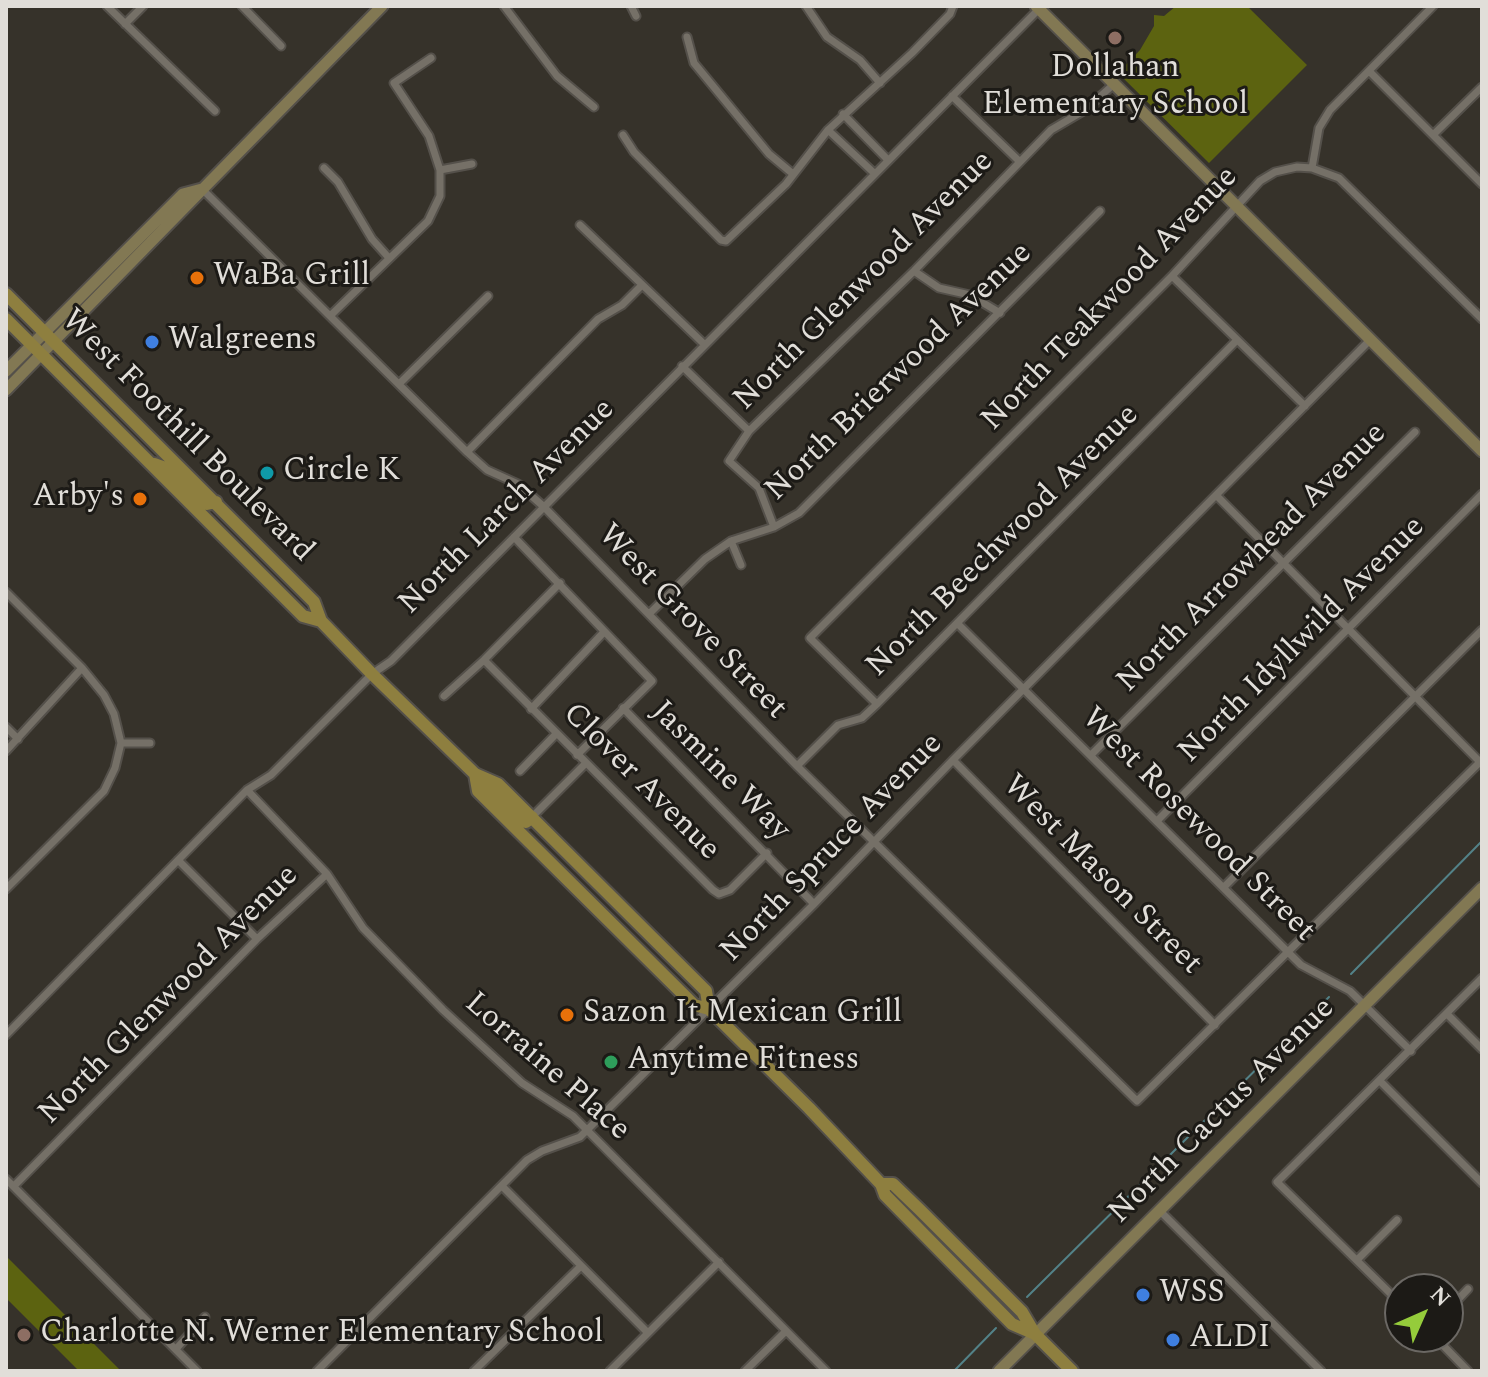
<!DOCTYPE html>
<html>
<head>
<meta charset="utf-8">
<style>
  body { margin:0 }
  #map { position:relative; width:1488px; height:1377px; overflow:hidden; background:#36322a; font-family:Spectral,serif }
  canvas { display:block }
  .frame { position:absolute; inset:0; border:8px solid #e1ded9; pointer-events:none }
  .north { position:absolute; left:1384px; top:1273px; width:80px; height:80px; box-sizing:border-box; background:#1c1a16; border:2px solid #6b6864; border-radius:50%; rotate:45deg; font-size:22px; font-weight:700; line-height:32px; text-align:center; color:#e1ded9 }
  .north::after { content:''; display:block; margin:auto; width:28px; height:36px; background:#95cc3b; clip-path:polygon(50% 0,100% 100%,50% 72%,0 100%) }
</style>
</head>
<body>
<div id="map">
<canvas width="1488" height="1377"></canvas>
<div class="frame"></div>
<div class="north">N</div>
</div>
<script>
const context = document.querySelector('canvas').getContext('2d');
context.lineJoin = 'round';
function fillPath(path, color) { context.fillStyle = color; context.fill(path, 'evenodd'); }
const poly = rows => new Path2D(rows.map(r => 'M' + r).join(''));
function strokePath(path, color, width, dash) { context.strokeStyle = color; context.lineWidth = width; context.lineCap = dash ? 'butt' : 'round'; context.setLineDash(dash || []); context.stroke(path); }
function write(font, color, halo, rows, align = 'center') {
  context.font = font + ' Spectral,serif'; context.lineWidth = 6; context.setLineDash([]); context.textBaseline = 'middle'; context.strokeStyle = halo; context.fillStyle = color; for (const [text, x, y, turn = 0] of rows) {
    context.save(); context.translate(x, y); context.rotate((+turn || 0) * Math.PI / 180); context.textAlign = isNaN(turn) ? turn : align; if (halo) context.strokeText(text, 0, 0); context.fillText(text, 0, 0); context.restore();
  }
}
fillPath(poly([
  [1176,6,1247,6,1307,65,1209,163,1118,73,1140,50,1154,26,1154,15,1164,16],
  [6,1256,121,1371,79,1371,6,1298]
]), '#5c6310');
strokePath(poly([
  [1351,974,1482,841],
  [1027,1297,1329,997],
  [954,1371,996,1328]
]), '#538288', 2);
const street = poly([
  [107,6,215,111],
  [242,6,281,46],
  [504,6,557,76,594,107],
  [631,6,636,16],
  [806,6,827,37,860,60,880,83],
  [125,24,143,6],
  [687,37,694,63,769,154,793,174],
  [1369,71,1482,184],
  [952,96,1019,161],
  [843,114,888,160],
  [828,130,874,173],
  [623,135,634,152,721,240,726,241,786,184,828,130,912,53,950,14,953,6],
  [1433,135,1482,87],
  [324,168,338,182,372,239,389,258],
  [1312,168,1319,128,1330,110,1433,6],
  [440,170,472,164],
  [202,189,467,452,487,470,518,484,543,506,797,766,1137,1101,1482,760],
  [580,225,704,344],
  [914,271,939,288,970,295,1000,313],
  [1172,276,1305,406],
  [330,316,428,221,440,196,440,170,429,136,394,83,431,58],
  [682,366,749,431],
  [399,384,488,296],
  [467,452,598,319,622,305,641,286],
  [1216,495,1480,762],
  [774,527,759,488,729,461,749,431,914,271,1051,130,1085,110,1114,84],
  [514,537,652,681,577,755],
  [731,541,741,565],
  [6,592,82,668,104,695,114,714,121,743,115,768,104,791,6,889],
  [649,614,705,559,731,541,774,527,799,513,1100,211],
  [958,624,1301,965,1350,991,1411,1051],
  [484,660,713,890,719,894,730,890,767,853],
  [444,696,484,660,560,583],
  [877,704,810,638,1172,276,1260,181,1275,172,1297,167,1312,168,1339,178,1482,319],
  [623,708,814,904],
  [531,709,604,632],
  [6,727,18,739],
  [121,743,150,743],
  [6,751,82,668],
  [1091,755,1415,432],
  [953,760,1215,1025],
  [797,766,838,725,862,718,877,704,1237,340],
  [520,771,556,734],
  [247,790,327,874,363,928,443,1010,522,1083,573,1116,826,1371],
  [532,817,585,764],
  [1157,821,1482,494],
  [178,860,257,939],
  [1224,887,1482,630],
  [1447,1014,1482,1049],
  [6,1035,247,790,271,775,372,674,391,661,1039,9],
  [1380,1081,1482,1183],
  [6,1179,197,1371],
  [14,1186,257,939,327,874],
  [502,1186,648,1333],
  [1160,1211,1321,1371],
  [1357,1260,1397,1220],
  [1400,1303,1277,1182,1482,978],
  [1448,1310,1468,1289],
  [1435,1337,1468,1371],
  [176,1349,205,1317],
  [317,1371,527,1160,542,1151,580,1137,814,904,953,760,1370,340],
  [474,1371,581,1266],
  [610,1371,719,1262],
  [745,1371,786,1331]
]);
const secondary = poly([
  [1036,6,1482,451],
  [6,371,183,194,202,189],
  [6,390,382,6],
  [999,1371,1482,888]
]);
const primary = poly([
  [6,294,314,602,321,621,372,674,475,774,498,784,706,991,709,1009],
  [6,319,303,616,321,621],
  [154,464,168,469,199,500,207,504,216,502],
  [475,774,478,791,694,1005,709,1009,809,1108,881,1184,885,1195,1012,1324,1035,1334],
  [480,779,522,821,526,822,532,817],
  [881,1184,893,1184,920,1210,1022,1312,1035,1334,1072,1371]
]);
strokePath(street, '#54504a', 11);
strokePath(secondary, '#54504a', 15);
strokePath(primary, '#54504a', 16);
strokePath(street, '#757067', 7);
strokePath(secondary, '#827853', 11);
strokePath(primary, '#8e7f3f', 12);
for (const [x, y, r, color] of [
  [1115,38,8,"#8d6e63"],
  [197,278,8,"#e8710a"],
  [152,342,8,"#3f7fe0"],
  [267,473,8,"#0f9aa8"],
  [140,499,8,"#e8710a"],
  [567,1015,8,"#e8710a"],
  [611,1062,8,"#2e9e5b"],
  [1143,1295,8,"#3f7fe0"],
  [24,1335,8,"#8d6e63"],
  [1173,1340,8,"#3f7fe0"]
]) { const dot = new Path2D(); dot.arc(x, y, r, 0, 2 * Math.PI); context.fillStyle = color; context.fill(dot); strokePath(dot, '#1c1a16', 3); }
write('32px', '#e1ded9', '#1c1a16', [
  ["Dollahan",1115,70,"center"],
  ["Elementary School",1115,107,"center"],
  ["WaBa Grill",213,278],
  ["Walgreens",168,342],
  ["Circle K",283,473],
  ["Arby's",124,499,"right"],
  ["Sazon It Mexican Grill",583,1015],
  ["Anytime Fitness",627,1062],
  ["WSS",1159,1295],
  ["Charlotte N. Werner Elementary School",40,1335],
  ["ALDI",1189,1340]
], 'left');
write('32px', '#e1ded9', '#1c1a16', [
  ["North Glenwood Avenue",865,282,-45],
  ["North Teakwood Avenue",1111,300,-46],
  ["North Brierwood Avenue",900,373,-44],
  ["West Foothill Boulevard",186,437,45],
  ["North Larch Avenue",508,508,-45],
  ["North Beechwood Avenue",1004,542,-45],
  ["North Arrowhead Avenue",1253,559,-45],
  ["West Grove Street",691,623,46],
  ["North Idyllwild Avenue",1303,641,-45],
  ["Jasmine Way",719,772,45],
  ["Clover Avenue",640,783,45],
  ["West Rosewood Street",1197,826,45],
  ["North Spruce Avenue",833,849,-46],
  ["West Mason Street",1101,876,45],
  ["North Glenwood Avenue",170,996,-45],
  ["Lorraine Place",546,1068,41],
  ["North Cactus Avenue",1223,1112,-45]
]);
</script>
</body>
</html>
